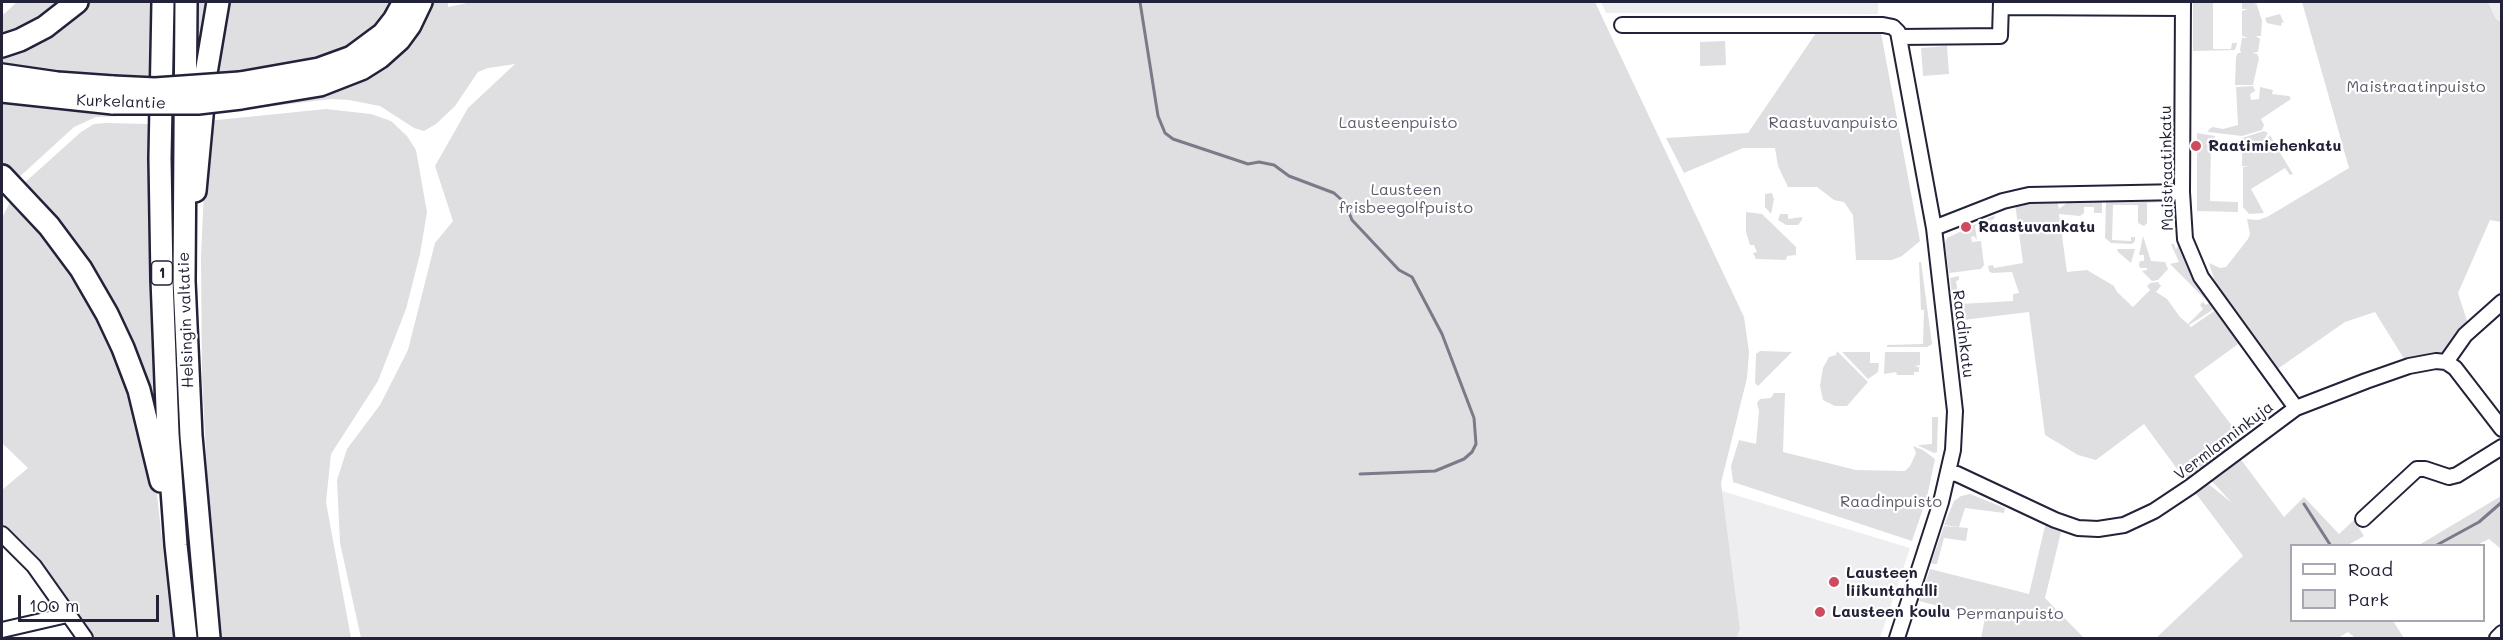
<!DOCTYPE html>
<html>
<head>
<meta charset="utf-8">
<style>
  body { margin:0 }
  #map { position:relative; width:2503px; height:640px; overflow:hidden; background:#fff; font-family:Mali,sans-serif }
  canvas { display:block }
  .frame { position:absolute; inset:0; border:3px solid #22223b; pointer-events:none }
  .legend { position:absolute; left:2290px; top:544px; width:195px; height:78px; box-sizing:border-box; background:#fff; border:2px solid #a7a7b1; margin:0; padding:8px 10px; list-style:none; font-size:18px; color:#22223b }
  .legend li { display:flex; align-items:center; gap:12px; height:30px }
  .legend b { width:30px; border:2px solid #a7a7b1 }
  .scale { position:absolute; left:18px; top:595px; width:141px; height:27px; box-sizing:border-box; border:3px solid #22223b; border-top:0; padding-left:8px; font-size:18px; line-height:21px; white-space:nowrap; color:#22223b; -webkit-text-stroke:4px #fff; paint-order:stroke }
</style>
</head>
<body>
<div id="map">
<canvas width="2503" height="640"></canvas>
<div class="frame"></div>
<ul class="legend">
<li><b style="height:8px;background:#fff"></b>Road</li>
<li><b style="height:16px;background:#dfdfe2"></b>Park</li>
</ul>
<div class="scale">100 m</div>
</div>
<script>
const context = document.querySelector('canvas').getContext('2d');
context.lineJoin = 'round';
function fillPath(path, color) { context.fillStyle = color; context.fill(path, 'evenodd'); }
const poly = rows => new Path2D(rows.map(r => 'M' + r).join(''));
function strokePath(path, color, width, dash) { context.strokeStyle = color; context.lineWidth = width; context.lineCap = dash ? 'butt' : 'round'; context.setLineDash(dash || []); context.stroke(path); }
function write(font, color, halo, rows, align = 'center') {
  context.font = font + ' Mali,sans-serif'; context.lineWidth = 4.5; context.setLineDash([]); context.textBaseline = 'middle'; context.strokeStyle = halo; context.fillStyle = color; for (const [text, x, y, turn = 0] of rows) {
    context.save(); context.translate(x, y); context.rotate((+turn || 0) * Math.PI / 180); context.textAlign = isNaN(turn) ? turn : align; if (halo) context.strokeText(text, 0, 0); context.fillText(text, 0, 0); context.restore();
  }
}
fillPath(poly([
  [1601,2,1878,2,1878,14,1606,13],
  [2488,2,2501,2,2501,22,2496,19],
  [1722,491,1910,548,1880,638,1737,638,1740,628]
]), '#eeeef1');
fillPath(poly([
  [17,2,66,2,57,10,2,38,2,13,4,14],
  [85,2,154,2,151,81,2,70,2,52],
  [197,2,213,2,194,81],
  [223,2,397,2,384,25,347,54,211,80],
  [428,2,448,2,448,7,472,2,1595,2,1744,317,1749,352,1747,378,1721,483,1740,628,1737,638,361,638,340,543,337,480,347,449,380,405,408,350,435,243,453,221,435,166,468,108,515,64,488,68,478,72,455,106,436,124,424,131,414,128,380,106,349,100,331,99,241,110,242,104,287,97],
  [2193,2,2213,2,2213,49,2231,49,2232,43,2237,43,2235,50,2193,51],
  [2242,2,2256,2,2257,4,2254,5,2257,5,2262,21,2261,36,2256,36,2260,39,2258,52,2252,53,2257,54,2259,58,2253,85,2235,85,2236,57,2238,53,2241,53,2240,50,2242,38,2248,38,2242,36,2242,11,2248,9,2242,9],
  [2302,2,2488,2,2496,19,2501,22,2501,222,2490,220,2458,293,2468,324,2441,355,2406,362,2375,312,2345,322,2276,370,2215,282,2209,263,2220,268,2226,267,2248,239,2250,234,2247,219,2258,220,2267,217,2349,168],
  [2280,14,2284,23,2282,22,2281,26,2267,23,2265,18],
  [1816,33,1881,33,1920,241,1902,256,1892,260,1856,260,1853,215,1844,202,1834,200,1817,187,1788,187,1778,166,1775,148,1743,148,1684,173,1666,138,1748,133],
  [1725,41,1726,65,1700,66,1700,42],
  [1947,46,1949,74,1923,76,1921,48],
  [2253,86,2255,91,2250,94,2251,100,2259,99,2260,87,2273,90,2272,94,2289,96,2291,99,2261,119,2264,125,2262,130,2242,136,2208,132,2209,129,2213,127,2223,129,2238,125,2236,87],
  [2,96,147,111,147,115,96,117,74,127,15,181,2,169],
  [326,109,371,114,391,121,407,136,416,150,427,212,420,254,406,309,378,381,331,454,326,502,351,638,219,638,213,584,202,377,201,257,207,121],
  [106,123,150,124,151,298,159,440,141,383,22,185,81,132,94,124],
  [2264,131,2268,133,2263,141,2264,144,2270,135,2276,146,2270,152,2277,148,2293,174,2290,175,2285,168,2251,189,2264,213,2249,214,2243,207,2243,167,2249,166,2242,166,2242,138],
  [2197,133,2215,136,2215,144,2211,144,2210,201,2238,202,2238,212,2197,211],
  [1772,193,1774,199,1771,214,1765,207,1765,194],
  [11,200,48,239,79,284,113,345,154,468,173,638,89,638,77,612,34,558,2,525,2,490,28,468,2,443,2,218],
  [2030,200,2057,200,2059,209,2068,202,2102,202,2102,213,2094,213,2094,207,2084,207,2084,213,2080,216,2059,214,2067,272,2087,270,2114,286,2117,292,2133,307,2150,290,2147,286,2150,283,2158,282,2161,286,2156,292,2167,299,2180,317,2188,324,2203,309,2200,305,2203,302,2206,305,2209,303,2170,264,2179,262,2171,244,2174,244,2176,250,2178,244,2193,274,2217,307,2189,325,2191,327,2217,309,2241,342,2194,376,2242,439,2186,481,2144,424,2096,460,2078,455,2045,435,2029,312,1955,321,1950,278,1959,276,1959,280,1956,281,1960,304,2013,301,2013,294,2019,293,2012,272,1992,273,1989,271,1988,266,1993,265,1994,268,2023,263,2015,203],
  [2106,200,2167,200,2170,227,2165,229,2163,202,2147,203,2147,223,2144,226,2138,223,2138,205,2113,205,2112,240,2131,241,2131,237,2135,237,2135,241,2132,244,2111,243,2105,238],
  [1746,212,1762,214,1796,247,1796,255,1787,256,1786,260,1756,259,1753,253,1757,252,1754,245,1750,245,1746,232],
  [1780,214,1788,214,1788,219,1802,217,1802,220,1798,225,1786,225,1778,220],
  [1995,215,1994,219,1975,226,1977,240,1974,236,1971,237,1972,242,1981,241,1984,265,1981,269,1949,273,1945,243,1947,238],
  [2143,236,2151,261,2165,262,2168,269,2158,280,2152,281,2142,271,2147,270,2147,268,2140,268,2139,265,2140,261,2144,261,2144,255,2139,255],
  [2117,249,2135,249,2131,263,2118,252],
  [1919,262,1921,262,1932,344,1927,347,1887,347,1887,345,1923,344,1924,310,1921,310],
  [1760,351,1792,352,1758,386,1755,383,1756,354],
  [1837,351,1868,382,1847,406,1835,406,1823,400,1820,386,1823,368,1829,357,1836,355],
  [1842,352,1870,352,1870,363,1879,363,1878,372,1868,379],
  [1885,352,1920,352,1920,365,1914,366,1919,367,1919,372,1914,372,1914,375,1897,375,1896,372,1884,374],
  [1774,393,1785,393,1783,452,1856,470,1905,471,1910,466,1916,453,1913,446,1923,450,1935,459,1927,497,1912,541,1733,482,1731,466,1739,440,1756,444,1759,411,1757,403,1760,399,1771,398],
  [1932,417,1938,417,1937,452,1934,453,1919,446,1919,445,1932,444],
  [2239,457,2284,517,2304,497,2339,534,2354,520,2364,536,2348,545,2292,546,2292,620,2393,621,2404,638,2355,638,2348,632,2338,638,2156,638,2243,556,2194,491,2206,482,2232,503,2209,478],
  [1970,494,2005,508,2004,513,1965,508,1959,527,1944,525,1954,501,1961,496],
  [2501,496,2501,549,2489,539,2477,545,2419,545],
  [1944,526,1968,528,1966,541,1944,538,1937,564,1934,564,1931,563],
  [2045,526,2061,532,2045,598,2084,638,1981,638,1985,618,1919,601,1930,569,2029,594]
]), '#dfdfe2');
strokePath(poly([
  [1140,2,1158,116,1165,133,1173,139,1248,164,1259,162,1274,165,1289,176,1334,193,1345,203,1352,220,1399,270,1412,277,1442,334,1474,418,1476,444,1472,452,1464,459,1435,471,1360,474],
  [2304,504,2331,546],
  [2435,546,2479,522,2502,502]
]), '#7a7a88', 3);
const minor = poly([
  [2183,2,2182,192,2185,239,2201,277,2296,408],
  [2001,7,2183,8],
  [1622,25,1883,25,1893,27,1898,32,1934,228,1955,411,1953,450,1941,502,1897,638],
  [1899,37,2000,36,2001,2],
  [1934,228,2003,201,2029,195,2182,192],
  [2446,362,2465,335,2502,302],
  [1949,473,1957,474,2055,520,2078,528,2098,529,2124,525,2154,511,2190,487,2296,408,2366,381,2409,366,2436,361,2446,362,2455,368,2502,429],
  [2363,519,2417,469,2425,469,2449,477,2457,475,2502,447],
  [2,534,34,566,85,638],
  [2,630,67,615],
  [2497,638,2502,633]
]);
const highway = poly([
  [163,2,160,158,162,279,168,434,176,545,186,638],
  [186,2,184,281,191,436,209,638],
  [2,46,20,40,45,27,77,2],
  [2,75,57,83,113,87],
  [240,83,319,69,352,57,383,34,394,20,404,2],
  [2,91,113,103],
  [241,98,320,85,361,69,380,57,399,40,410,25,421,2],
  [2,176,49,226,81,269,107,314,123,348,139,390,161,481],
  [195,191,206,73,218,2]
]);
strokePath(minor, '#22223b', 18);
strokePath(highway, '#22223b', 26);
strokePath(minor, '#fff', 14);
strokePath(highway, '#fff', 21);
const highwayBridge = poly([
  [113,87,155,89,240,83],
  [113,103,198,103,241,98]
]);
strokePath(highwayBridge, '#22223b', 26, []);
strokePath(highwayBridge, '#fff', 21);
for (const [x, y, r, color] of [
  [2196,146,6,"#d1495b"],
  [1966,227,6,"#d1495b"],
  [1834,582,6,"#d1495b"],
  [1820,612,6,"#d1495b"]
]) { const dot = new Path2D(); dot.arc(x, y, r, 0, 2 * Math.PI); context.fillStyle = color; context.fill(dot); strokePath(dot, '#fff', 2); }
for (const [x, y, w] of [
  [162,273,21]
]) { const box = new Path2D(); box.roundRect(x - w / 2, y - 12, w, 24, 4.5); context.fillStyle = '#fff'; context.fill(box); strokePath(box, '#22223b', 1.5); }
write('bold 15px', '#22223b', null, [
  ["1",162,273]
]);
write('16px', '#5b5b6d', '#fff', [
  ["Maistraatinpuisto",2416,87],
  ["Lausteenpuisto",1398,123],
  ["Raastuvanpuisto",1833,123],
  ["Lausteen",1406,190],
  ["frisbeegolfpuisto",1406,208],
  ["Raadinpuisto",1891,502],
  ["Permanpuisto",2010,614]
]);
write('16px', '#22223b', '#fff', [
  ["Kurkelantie",121,102,2],
  ["Maistraatinkatu",2167,168,-91],
  ["Helsingin valtatie",186,320,-92],
  ["Raadinkatu",1963,334,83],
  ["Vermlanninkuja",2224,441,-37]
]);
write('bold 16px', '#22223b', '#fff', [
  ["Raatimiehenkatu",2208,146],
  ["Raastuvankatu",1978,227],
  ["Lausteen",1846,573],
  ["liikuntahalli",1846,591],
  ["Lausteen koulu",1832,612]
], 'left');
</script>
</body>
</html>
